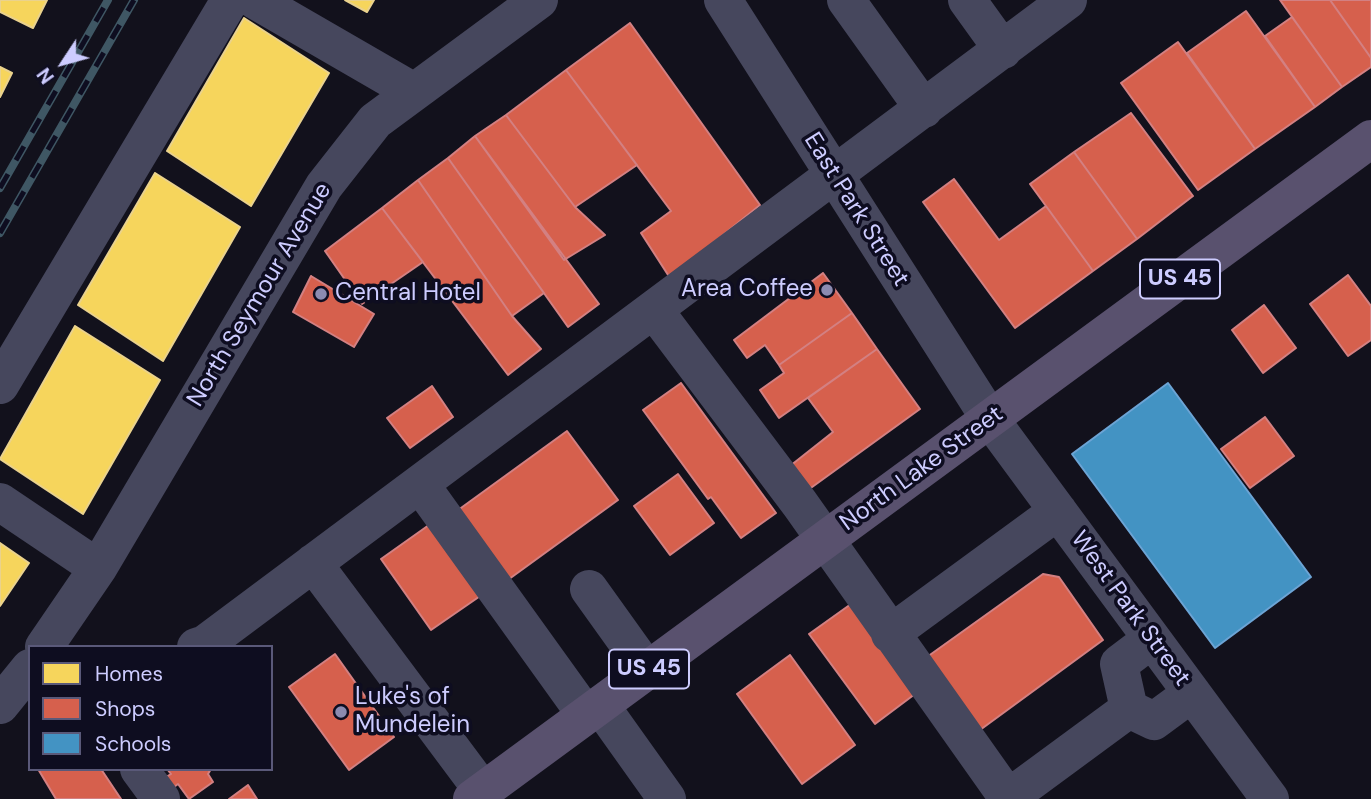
<!DOCTYPE html>
<html>
<head>
<meta charset="utf-8">
<style>
  body { margin:0 }
  #map { position:relative; width:1371px; height:799px; overflow:hidden; background:#12111c; font-family:"DM Sans",sans-serif }
  canvas { display:block }
  .legend { position:absolute; left:28px; top:645px; width:245px; height:126px; box-sizing:border-box; background:#0e0d20; border:2px solid #5a5979; margin:0; padding:9px 12px; list-style:none; font-size:21px; color:#cdccff }
  .legend li { display:flex; align-items:center; gap:14px; height:35px }
  .legend b { width:35px; border:2px solid #5a5979 }
  .north { position:absolute; left:28px; top:28px; width:70px; height:70px; -webkit-text-stroke:5px #0e0d20; paint-order:stroke; rotate:234deg; font-size:19px; font-weight:700; line-height:28px; text-align:center; color:#cdccff }
  .north::after { content:''; display:block; margin:auto; width:24px; height:32px; background:#cdccff; clip-path:polygon(50% 0,100% 100%,50% 72%,0 100%) }
</style>
</head>
<body>
<div id="map">
<canvas width="1371" height="799"></canvas>
<ul class="legend">
<li><b style="height:19px;background:#f6d55c"></b>Homes</li>
<li><b style="height:19px;background:#d6604d"></b>Shops</li>
<li><b style="height:19px;background:#4393c3"></b>Schools</li>
</ul>
<div class="north">N</div>
</div>
<script>
const context = document.querySelector('canvas').getContext('2d');
context.lineJoin = 'round';
function fillPath(path, color) { context.fillStyle = color; context.fill(path, 'evenodd'); }
const poly = rows => new Path2D(rows.map(r => 'M' + r).join(''));
function strokePath(path, color, width, dash) { context.strokeStyle = color; context.lineWidth = width; context.lineCap = dash ? 'butt' : 'round'; context.setLineDash(dash || []); context.stroke(path); }
function write(font, color, halo, rows, align = 'center') {
  context.font = font + ' "DM Sans",sans-serif'; context.lineWidth = 7; context.setLineDash([]); context.textBaseline = 'middle'; context.strokeStyle = halo; context.fillStyle = color; for (const [text, x, y, turn = 0] of rows) {
    context.save(); context.translate(x, y); context.rotate((+turn || 0) * Math.PI / 180); context.textAlign = isNaN(turn) ? turn : align; if (halo) context.strokeText(text, 0, 0); context.fillText(text, 0, 0); context.restore();
  }
}
const homes = poly([
  [0,0,47,0,33,28,0,12,0,0],
  [345,0,374,0,367,12,345,0],
  [244,18,329,73,251,206,167,151,244,18],
  [0,67,12,73,0,97,0,67],
  [155,173,240,227,163,361,78,305,155,173],
  [75,326,160,380,83,514,0,459,75,326],
  [0,543,29,563,0,606,0,543]
]);
fillPath(homes, '#f6d55c');
strokePath(homes, '#ead28d', 2);
const shops = poly([
  [1280,0,1330,0,1371,58,1371,67,1342,87,1280,0],
  [1330,0,1371,0,1371,58,1330,0],
  [1246,11,1315,107,1255,149,1187,53,1246,11],
  [1292,17,1342,87,1315,107,1265,36,1292,17],
  [630,23,760,205,670,278,641,233,671,211,566,70,630,23],
  [1178,42,1255,149,1198,190,1121,83,1178,42],
  [566,70,637,165,575,207,506,115,566,70],
  [1131,113,1193,196,1137,239,1074,152,1131,113],
  [506,115,575,207,605,235,564,260,475,136,506,115],
  [475,136,599,304,568,327,448,158,475,136],
  [1074,152,1137,239,1093,271,1030,184,1074,152],
  [448,158,544,293,512,316,418,180,448,158],
  [954,179,999,240,1046,206,1093,271,1015,328,923,202,954,179],
  [418,180,512,316,541,349,508,375,382,208,418,180],
  [382,208,423,262,362,304,325,251,382,208],
  [823,273,852,313,779,365,765,345,747,358,734,340,823,273],
  [1348,275,1371,306,1371,340,1348,356,1310,304,1348,275],
  [311,276,374,314,354,347,293,312,311,276],
  [1264,305,1296,348,1263,373,1232,330,1264,305],
  [852,313,877,349,779,418,760,390,784,373,779,365,852,313],
  [877,349,920,409,808,490,790,466,833,432,808,398,877,349],
  [681,383,776,513,741,538,711,497,708,499,643,410,681,383],
  [432,386,453,417,410,448,387,418,432,386],
  [1265,417,1294,456,1250,488,1221,449,1265,417],
  [567,431,618,500,505,582,454,513,567,431],
  [678,474,714,523,670,555,634,506,678,474],
  [436,520,486,592,431,630,381,559,436,520],
  [1043,574,1059,577,1103,640,980,730,927,657,1043,574],
  [851,604,915,694,875,724,809,634,851,604],
  [335,654,394,737,349,770,289,687,335,654],
  [790,655,855,745,802,784,737,694,790,655],
  [38,769,101,769,121,799,56,799,38,769],
  [167,769,211,769,208,774,213,782,189,799,178,784,174,787,166,777,171,774,167,769],
  [248,785,257,799,229,799,248,785]
]);
fillPath(shops, '#d6604d');
strokePath(shops, '#d38082', 2);
const schools = poly([
  [1168,383,1311,577,1215,648,1072,454,1168,383]
]);
fillPath(schools, '#4393c3');
strokePath(schools, '#6ca4d5', 2);
strokePath(poly([
  [255,0,414,92],
  [723,0,990,419,1270,799],
  [846,0,924,109],
  [967,0,1003,50],
  [654,310,800,504,1008,798,1129,709],
  [0,385,230,0],
  [420,484,586,715],
  [0,502,98,568],
  [313,563,483,791],
  [589,589,647,670],
  [890,634,1058,511],
  [44,647,98,568,324,186,375,121,539,0],
  [196,647,205,644,1068,0],
  [0,705,30,668],
  [600,705,667,799],
  [1129,709,1119,664,1152,639],
  [1129,709,1154,721,1192,693],
  [139,769,161,799]
]), '#46475d', 38);
strokePath(poly([
  [472,799,1371,139]
]), '#59516e', 38);
const rail = poly([
  [0,188,108,0],
  [0,233,134,0]
]);
strokePath(rail, '#3f5764', 8);
strokePath(rail, '#0e0d20', 5, [16]);
for (const [x, y, r, color] of [
  [827,290,7,"#8c8bb0"],
  [321,294,7,"#8c8bb0"],
  [341,712,7,"#8c8bb0"]
]) { const dot = new Path2D(); dot.arc(x, y, r, 0, 2 * Math.PI); context.fillStyle = color; context.fill(dot); strokePath(dot, '#0e0d20', 2.5); }
for (const [x, y, w] of [
  [1180,279,80],
  [649,669,80]
]) { const box = new Path2D(); box.roundRect(x - w / 2, y - 19.5, w, 39, 5); context.fillStyle = '#0e0d20'; context.fill(box); strokePath(box, '#cdccff', 2); }
write('bold 23px', '#cdccff', null, [
  ["US 45",1180,279],
  ["US 45",649,669]
]);
write('24px', '#cdccff', '#0e0d20', [
  ["East Park Street",856,210,58],
  ["North Seymour Avenue",260,295,-59],
  ["North Lake Street",922,469,-36],
  ["West Park Street",1130,609,54]
]);
write('24px', '#cdccff', '#0e0d20', [
  ["Area Coffee",813,290,"right"],
  ["Central Hotel",335,294],
  ["Luke's of",355,698],
  ["Mundelein",355,726]
], 'left');
</script>
</body>
</html>
